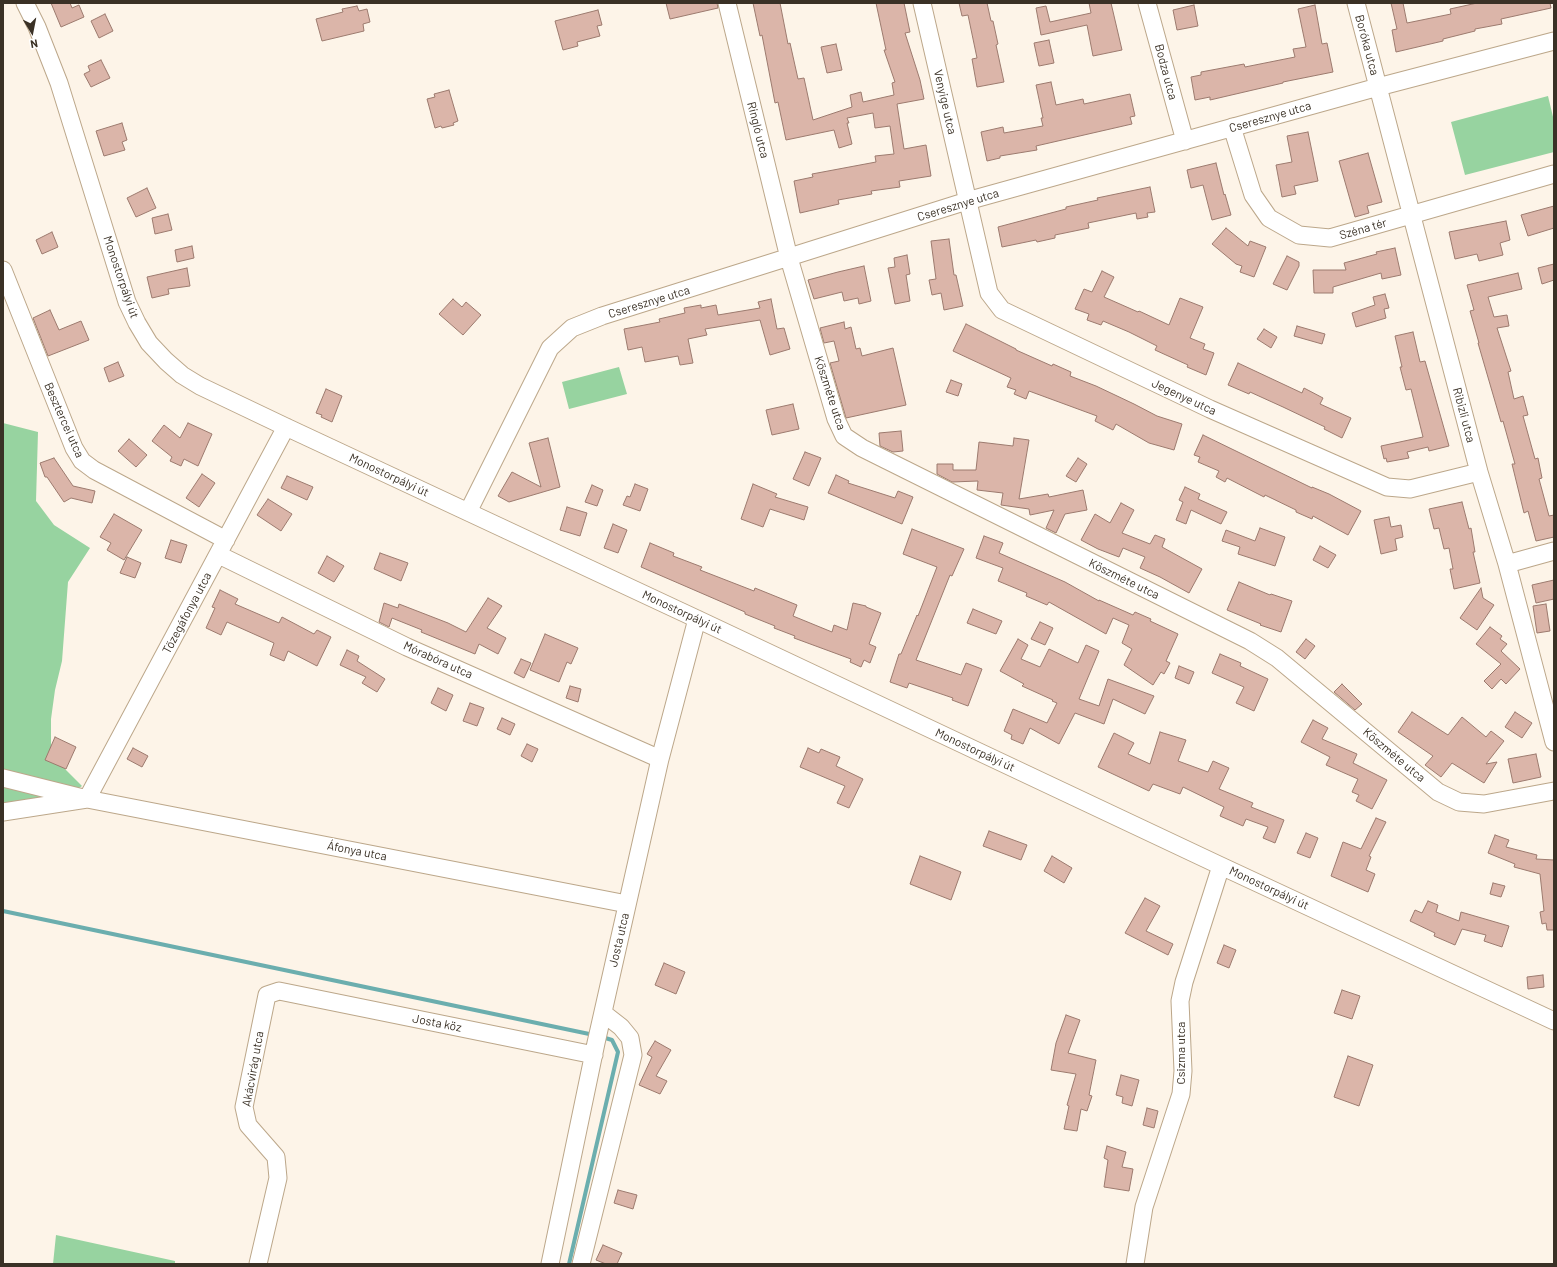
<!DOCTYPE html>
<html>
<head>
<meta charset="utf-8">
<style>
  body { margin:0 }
  #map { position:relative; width:1557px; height:1267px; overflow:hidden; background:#fdf4e8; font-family:Barlow,sans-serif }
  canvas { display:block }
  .frame { position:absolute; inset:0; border:4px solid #3a3126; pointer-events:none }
  .north { position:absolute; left:12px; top:12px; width:40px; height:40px; -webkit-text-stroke:3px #fff; paint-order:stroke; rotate:170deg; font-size:11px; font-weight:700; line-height:16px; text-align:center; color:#3a3126 }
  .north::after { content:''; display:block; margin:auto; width:14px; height:18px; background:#3a3126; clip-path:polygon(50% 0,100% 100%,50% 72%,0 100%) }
</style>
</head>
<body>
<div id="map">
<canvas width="1557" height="1267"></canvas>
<div class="frame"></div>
<div class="north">N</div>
</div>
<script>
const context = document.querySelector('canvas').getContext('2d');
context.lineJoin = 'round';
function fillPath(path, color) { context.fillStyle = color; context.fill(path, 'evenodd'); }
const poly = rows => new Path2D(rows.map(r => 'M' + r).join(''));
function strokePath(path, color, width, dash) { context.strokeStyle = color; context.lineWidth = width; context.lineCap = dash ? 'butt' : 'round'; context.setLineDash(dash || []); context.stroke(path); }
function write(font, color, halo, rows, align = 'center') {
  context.font = font + ' Barlow,sans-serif'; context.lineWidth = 3; context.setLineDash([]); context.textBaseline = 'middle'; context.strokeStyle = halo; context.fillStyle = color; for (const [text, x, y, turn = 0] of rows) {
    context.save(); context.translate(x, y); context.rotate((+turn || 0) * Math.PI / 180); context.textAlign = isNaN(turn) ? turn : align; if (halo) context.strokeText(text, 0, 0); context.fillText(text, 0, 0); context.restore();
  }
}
fillPath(poly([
  [1548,96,1554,121,1554,152,1465,175,1451,122],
  [619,367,627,394,569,409,562,382],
  [3,423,38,432,36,501,54,525,90,548,68,582,62,661,55,690,51,719,51,755,82,786,63,799,3,808],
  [56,1235,175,1261,175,1264,53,1264]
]), '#97d3a0');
strokePath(poly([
  [3,911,594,1035],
  [569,1264,618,1052,612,1040,602,1037]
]), '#6baeae', 4);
const building = poly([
  [51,3,70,3,72,8,79,5,84,17,61,27,51,3],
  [666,3,717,3,718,8,670,19,666,3],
  [753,3,780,3,788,44,790,43,798,79,804,78,813,120,852,107,850,95,861,92,863,102,894,95,892,83,895,82,884,50,886,50,876,3,904,3,910,32,905,33,920,80,924,99,897,104,904,149,926,145,931,176,899,181,900,187,871,191,872,194,838,200,839,204,800,213,794,181,813,177,812,174,876,162,875,156,894,154,890,126,875,128,873,113,847,118,849,123,847,123,852,144,839,148,834,130,786,140,778,102,775,103,762,35,760,36,753,3],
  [959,3,987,3,991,21,993,21,998,44,996,45,1004,82,977,87,972,59,977,58,968,15,962,16,959,3],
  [1089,3,1111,3,1122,50,1093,56,1087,25,1041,35,1036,8,1046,6,1050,22,1091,13,1089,3],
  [1391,3,1403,3,1407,23,1451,14,1450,9,1477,3,1550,3,1551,8,1501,19,1502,24,1475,29,1475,31,1443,39,1443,41,1396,52,1392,30,1397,29,1391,3],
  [1194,5,1198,26,1177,30,1173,10,1194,5],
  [1315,5,1322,44,1327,43,1333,72,1283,82,1283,83,1210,100,1210,97,1195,100,1191,77,1201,75,1201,72,1244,64,1245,67,1295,57,1293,49,1306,47,1298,9,1315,5],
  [357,6,359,11,367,9,370,22,363,24,364,31,322,41,316,19,343,12,342,9,357,6],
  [598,10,602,25,597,26,600,36,577,42,578,46,563,50,555,21,598,10],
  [105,14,113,31,99,38,91,21,105,14],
  [1049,40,1054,63,1039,66,1034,43,1049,40],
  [836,44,842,70,827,73,821,47,836,44],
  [101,60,110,78,91,87,84,74,90,71,88,66,101,60],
  [1051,82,1056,105,1083,99,1084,104,1130,94,1135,116,1130,117,1132,124,1036,146,1037,150,1000,156,1000,158,987,161,981,132,1003,127,1004,133,1043,126,1041,118,1043,118,1036,85,1051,82],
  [449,90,458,121,453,123,454,125,442,128,441,126,435,128,427,99,435,97,434,94,449,90],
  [122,123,127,140,122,142,125,150,104,156,96,131,122,123],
  [1308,132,1318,181,1294,186,1296,194,1282,197,1276,165,1292,162,1287,136,1308,132],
  [1368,153,1382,202,1367,206,1369,213,1355,217,1339,161,1368,153],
  [1216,163,1224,195,1225,194,1231,215,1212,220,1203,185,1191,188,1187,170,1216,163],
  [1150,187,1155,212,1147,213,1148,217,1137,219,1136,213,1088,223,1089,228,1055,235,1055,238,1037,242,1036,240,1002,247,998,227,1066,209,1066,207,1098,200,1097,198,1150,187],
  [147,188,156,208,136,217,127,198,147,188],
  [1554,206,1554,228,1528,236,1521,215,1554,206],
  [168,214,172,230,155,234,152,218,168,214],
  [1506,221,1510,240,1500,243,1503,255,1479,261,1477,254,1455,259,1449,232,1506,221],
  [1226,228,1248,246,1250,241,1266,247,1254,277,1240,272,1242,266,1236,264,1212,244,1226,228],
  [52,232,58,247,42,254,36,240,52,232],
  [949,239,954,275,956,275,963,306,944,310,941,293,932,295,929,280,936,279,931,241,949,239],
  [192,246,194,258,177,262,175,250,192,246],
  [1395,248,1401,275,1382,279,1381,273,1333,287,1333,293,1314,293,1313,270,1346,270,1344,263,1377,254,1376,252,1395,248],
  [907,255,910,274,906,275,910,301,895,304,888,268,895,267,894,258,907,255],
  [1287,256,1299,262,1299,266,1287,290,1273,284,1287,256],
  [1554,264,1554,280,1542,284,1538,268,1554,264],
  [864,266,871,301,859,304,858,298,844,301,842,292,814,299,808,280,838,272,864,266],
  [187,268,190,286,168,289,169,294,152,298,147,277,187,268],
  [1102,271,1114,277,1104,297,1138,312,1139,311,1169,325,1180,298,1203,307,1190,338,1205,344,1203,349,1214,353,1206,375,1187,367,1188,365,1155,350,1157,346,1129,332,1103,321,1101,325,1087,320,1089,314,1075,309,1084,289,1092,292,1102,271],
  [1518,273,1522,289,1488,297,1494,317,1507,315,1509,326,1497,328,1511,371,1508,372,1514,399,1523,396,1528,415,1523,416,1535,459,1538,458,1542,478,1539,479,1549,516,1554,515,1554,537,1536,541,1528,511,1524,513,1512,464,1515,464,1503,421,1501,422,1478,343,1479,343,1470,311,1474,310,1467,285,1518,273],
  [1385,294,1389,308,1384,309,1386,318,1356,327,1352,313,1375,305,1373,297,1385,294],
  [453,299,462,307,466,302,481,315,463,335,439,314,453,299],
  [771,299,777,329,784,328,790,349,770,355,760,320,705,329,707,335,688,339,693,363,680,365,678,356,645,362,642,347,628,350,624,329,660,322,659,319,685,313,684,308,701,305,701,308,716,305,718,315,760,308,758,302,771,299],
  [50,310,59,330,81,321,89,340,48,356,33,318,50,310],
  [844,322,845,329,851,327,856,349,860,348,862,356,893,348,906,405,846,418,830,363,839,361,834,341,824,343,820,328,844,322],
  [966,324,1016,349,1016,350,1052,366,1053,364,1071,372,1070,376,1096,386,1134,404,1157,416,1182,424,1174,450,1149,443,1116,424,1113,430,1095,421,1097,416,1029,391,1026,399,1014,394,1016,390,1007,387,1011,378,953,351,966,324],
  [1297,326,1325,334,1322,344,1294,336,1297,326],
  [1264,329,1277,337,1271,348,1257,339,1264,329],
  [1413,332,1420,362,1425,361,1449,446,1429,451,1428,447,1407,452,1409,458,1387,462,1386,458,1384,459,1381,446,1423,437,1411,389,1406,390,1400,367,1402,367,1395,336,1413,332],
  [118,362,124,376,109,382,104,368,118,362],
  [1238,363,1302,393,1304,388,1323,398,1320,404,1351,418,1342,438,1324,429,1325,427,1283,407,1250,392,1249,394,1228,385,1238,363],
  [951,380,962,384,958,396,946,392,951,380],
  [326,389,342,396,332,422,321,417,322,415,316,413,326,389],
  [793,404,799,429,772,435,766,410,793,404],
  [188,423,212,434,198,466,184,459,181,466,170,461,172,457,152,441,164,425,180,438,188,423],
  [901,431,903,451,893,452,880,446,879,433,901,431],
  [1203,435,1312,488,1312,487,1329,494,1361,511,1348,535,1313,516,1312,519,1296,512,1296,510,1265,495,1264,497,1227,478,1225,482,1216,477,1219,471,1198,462,1200,457,1194,455,1203,435],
  [548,438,560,487,509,502,498,496,512,472,541,487,529,443,548,438],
  [1014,438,1029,440,1019,499,1048,494,1049,497,1083,490,1087,510,1065,514,1056,533,1046,528,1054,510,1030,515,1029,509,1001,505,1003,493,977,490,978,481,952,482,937,474,937,464,953,464,953,470,976,470,979,442,1013,446,1014,438],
  [129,439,147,455,136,467,118,451,129,439],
  [805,452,821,458,809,486,793,479,805,452],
  [54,458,73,486,95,491,92,503,71,498,64,502,47,477,45,477,40,463,54,458],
  [1078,458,1087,464,1076,482,1066,476,1078,458],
  [202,474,215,483,199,507,186,498,202,474],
  [836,475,849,481,848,483,895,498,898,491,913,497,902,524,828,493,836,475],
  [287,476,313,487,307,500,281,488,287,476],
  [635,484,648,489,640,511,623,505,627,496,630,497,635,484],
  [753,484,777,494,775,497,808,507,804,520,770,509,763,527,741,519,753,484],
  [592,485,603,490,597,506,585,502,592,485],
  [1185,487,1200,494,1198,499,1227,512,1221,524,1191,510,1186,524,1176,520,1183,502,1179,500,1185,487],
  [268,499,292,514,281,531,257,515,268,499],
  [1462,502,1469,529,1471,528,1475,552,1473,552,1480,583,1454,589,1450,569,1453,569,1449,548,1444,549,1439,528,1434,529,1429,509,1462,502],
  [1121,503,1134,510,1122,533,1150,544,1155,535,1165,539,1162,547,1202,569,1189,593,1160,577,1140,568,1145,557,1123,548,1119,557,1098,549,1081,540,1095,514,1110,523,1121,503],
  [567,507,587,513,580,536,560,530,567,507],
  [114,514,142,530,124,560,107,550,111,543,100,537,114,514],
  [1389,517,1391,527,1401,525,1403,537,1395,539,1397,550,1381,554,1374,520,1389,517],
  [613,524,627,530,618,553,604,548,613,524],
  [1260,528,1285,537,1275,566,1238,554,1240,547,1222,541,1226,530,1255,541,1260,528],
  [912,529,964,549,952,576,950,575,916,660,961,675,966,663,982,669,968,706,952,700,953,698,909,683,907,688,890,682,899,654,901,654,917,615,918,616,937,567,903,554,912,529],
  [984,536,1003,543,999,553,1065,582,1099,601,1099,600,1133,615,1135,612,1151,619,1150,621,1178,634,1166,661,1170,663,1164,674,1161,672,1153,685,1124,665,1132,649,1122,643,1129,625,1113,618,1106,634,1049,602,1047,605,1026,596,1027,593,998,581,1003,568,976,558,984,536],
  [171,540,187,545,181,563,165,558,171,540],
  [650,543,674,553,673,556,702,567,700,570,754,591,755,588,797,605,793,616,832,632,834,625,847,630,853,603,866,606,866,607,881,613,869,644,876,647,870,663,864,660,861,667,850,662,851,659,794,638,795,636,774,628,775,626,745,614,745,612,641,567,650,543],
  [1320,546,1336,555,1328,568,1313,560,1320,546],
  [380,553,408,563,401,581,374,569,380,553],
  [327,556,344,566,334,582,318,573,327,556],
  [127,557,141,563,135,578,120,573,127,557],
  [1554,580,1554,599,1536,603,1532,585,1554,580],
  [1239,582,1270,595,1271,594,1292,601,1281,632,1260,625,1261,624,1227,610,1239,582],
  [1481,588,1483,598,1494,605,1477,630,1460,618,1481,588],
  [220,590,238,599,235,604,279,623,282,617,314,634,317,630,331,637,317,666,288,651,284,661,270,655,274,643,227,622,221,635,206,628,215,608,212,607,220,590],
  [488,598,502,606,487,628,506,638,498,654,479,644,475,654,421,632,422,630,392,618,389,627,379,622,384,603,398,608,399,604,448,623,466,632,488,598],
  [1546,604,1550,631,1537,633,1533,606,1546,604],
  [973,609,1002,621,996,634,967,623,973,609],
  [1040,622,1053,628,1045,645,1031,639,1040,622],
  [1490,627,1502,636,1500,639,1507,644,1501,651,1520,669,1506,684,1501,679,1492,689,1484,681,1501,664,1476,644,1490,627],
  [545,634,578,648,571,664,567,662,559,682,530,670,545,634],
  [1018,639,1028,645,1021,659,1040,667,1049,649,1078,663,1086,645,1099,651,1079,699,1099,706,1108,679,1154,696,1145,714,1113,699,1104,724,1075,713,1059,744,1030,728,1023,744,1011,739,1012,735,1004,731,1013,709,1047,723,1057,703,1052,701,1053,700,1022,686,1024,684,1000,671,1018,639],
  [1306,639,1315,646,1305,659,1296,652,1306,639],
  [347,650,359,656,357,661,385,679,377,692,362,683,366,677,340,665,347,650],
  [1220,654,1241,663,1240,666,1268,679,1254,711,1236,703,1244,687,1212,673,1220,654],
  [521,659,531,663,524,678,514,673,521,659],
  [1179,666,1194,672,1189,684,1175,678,1179,666],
  [1342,684,1362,704,1355,710,1334,692,1342,684],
  [570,686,581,689,578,702,566,698,570,686],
  [438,688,453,695,446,711,431,703,438,688],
  [470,703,484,708,477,726,463,721,470,703],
  [1412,712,1448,735,1462,717,1486,737,1491,731,1504,741,1486,764,1497,762,1484,783,1452,763,1441,777,1425,765,1433,756,1398,732,1412,712],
  [1515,712,1532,723,1522,738,1505,727,1515,712],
  [502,718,515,724,510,735,497,729,502,718],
  [1313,720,1328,728,1322,739,1357,754,1353,763,1387,780,1372,809,1356,801,1359,795,1352,792,1358,779,1326,765,1330,757,1301,742,1313,720],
  [1160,732,1186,740,1178,761,1208,772,1213,761,1229,768,1219,789,1253,803,1251,807,1284,820,1275,843,1263,838,1268,827,1246,819,1243,826,1220,816,1224,807,1183,787,1180,794,1153,784,1149,791,1098,767,1114,733,1134,743,1128,754,1150,764,1160,732],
  [55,737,76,747,66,769,45,760,55,737],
  [527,744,538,749,532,762,521,756,527,744],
  [133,748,148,756,142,767,127,759,133,748],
  [808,748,819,753,821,749,840,757,836,766,863,779,849,808,837,803,845,786,800,767,808,748],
  [1536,754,1541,777,1513,783,1508,759,1536,754],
  [1376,818,1386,822,1369,856,1371,857,1366,870,1375,874,1368,892,1331,876,1343,842,1361,849,1376,818],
  [989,831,1027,845,1021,860,983,846,989,831],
  [1306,833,1318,838,1310,858,1297,853,1306,833],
  [1495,835,1509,840,1506,847,1537,855,1536,859,1554,860,1554,930,1547,930,1546,923,1542,924,1540,912,1544,911,1540,874,1514,867,1515,864,1488,853,1495,835],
  [920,856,961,872,951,900,910,884,920,856],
  [1052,856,1072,868,1064,883,1044,871,1052,856],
  [1493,883,1505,886,1501,897,1490,894,1493,883],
  [1145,898,1160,906,1146,931,1173,944,1168,955,1125,933,1145,898],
  [1428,901,1438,905,1436,912,1459,921,1461,912,1509,926,1502,947,1484,941,1486,935,1462,929,1455,945,1434,936,1435,933,1410,921,1415,910,1422,913,1428,901],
  [1224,945,1236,950,1229,968,1217,963,1224,945],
  [664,963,685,972,676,994,655,985,664,963],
  [1543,975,1544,987,1528,989,1527,977,1543,975],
  [1342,990,1360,996,1352,1019,1334,1013,1342,990],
  [1066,1015,1080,1020,1068,1053,1096,1060,1089,1095,1092,1096,1087,1111,1081,1109,1077,1131,1064,1129,1069,1106,1067,1105,1076,1074,1051,1070,1056,1043,1066,1015],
  [655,1041,671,1050,656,1076,667,1081,660,1094,639,1085,652,1057,647,1054,655,1041],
  [1348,1056,1373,1065,1359,1106,1334,1097,1348,1056],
  [1121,1075,1139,1080,1132,1106,1122,1103,1123,1097,1116,1095,1121,1075],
  [1147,1108,1158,1111,1154,1128,1143,1125,1147,1108],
  [1107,1146,1126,1152,1122,1167,1133,1169,1129,1191,1104,1187,1108,1160,1104,1158,1107,1146],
  [618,1190,637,1195,633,1209,614,1203,618,1190],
  [603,1245,622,1253,617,1264,606,1264,596,1260,603,1245]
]);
fillPath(building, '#dbb5a9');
strokePath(building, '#9c7a6e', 1);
const minor = poly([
  [25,3,37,27,59,83,127,302,137,323,149,343,166,361,182,375,200,386,286,427,697,619,1221,866,1554,1021],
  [727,3,789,258,836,419,844,436,862,448,1250,641,1277,658,1438,792,1459,802,1484,804,1554,791],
  [922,3,989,293,1002,310,1210,409,1387,487,1410,489,1479,472],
  [1147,3,1185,141],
  [1356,3,1479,472,1507,564,1554,742],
  [1232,127,1253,195,1269,218,1299,235,1330,238,1554,174],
  [3,270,74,448,82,461,94,470,226,540],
  [468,512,550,348,572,328,602,316,967,201,1378,87,1554,41],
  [219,555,407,647,660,759],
  [1507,564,1554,551],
  [3,778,87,799,627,904],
  [3,812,87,799,286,427],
  [258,1264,278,1178,276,1157,248,1125,244,1107,267,995,279,991,594,1055],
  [550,1264,596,1043,660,759,697,619],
  [581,1264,633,1055,630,1038,621,1027,603,1013],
  [1135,1264,1144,1207,1181,1094,1183,1071,1180,1001,1184,982,1221,866]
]);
strokePath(minor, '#bca78a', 19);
strokePath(minor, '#fff', 17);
write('12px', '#3a3126', '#fff', [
  ["Boróka utca",1367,45,75],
  ["Bodza utca",1166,72,75],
  ["Venyige utca",945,102,77],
  ["Cseresznye utca",1270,117,-16],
  ["Ringló utca",758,130,76],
  ["Cseresznye utca",958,205,-17],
  ["Széna tér",1363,229,-16],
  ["Monostorpályi út",121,277,71],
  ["Cseresznye utca",649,302,-17],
  ["Köszméte utca",830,393,72],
  ["Jegenye utca",1184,397,25],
  ["Ribizli utca",1464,415,75],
  ["Besztercei utca",64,420,66],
  ["Monostorpályi út",389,475,25],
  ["Köszméte utca",1124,579,26],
  ["Monostorpályi út",682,612,25],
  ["Tőzegáfonya utca",187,613,-62],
  ["Mórabóra utca",438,660,24],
  ["Monostorpályi út",975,750,25],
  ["Köszméte utca",1394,755,40],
  ["Áfonya utca",357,851,11],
  ["Monostorpályi út",1269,888,25],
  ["Josta utca",619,940,-77],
  ["Josta köz",437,1023,11],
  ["Csizma utca",1181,1053,-90],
  ["Akácvirág utca",253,1069,-80]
]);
</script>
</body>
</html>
